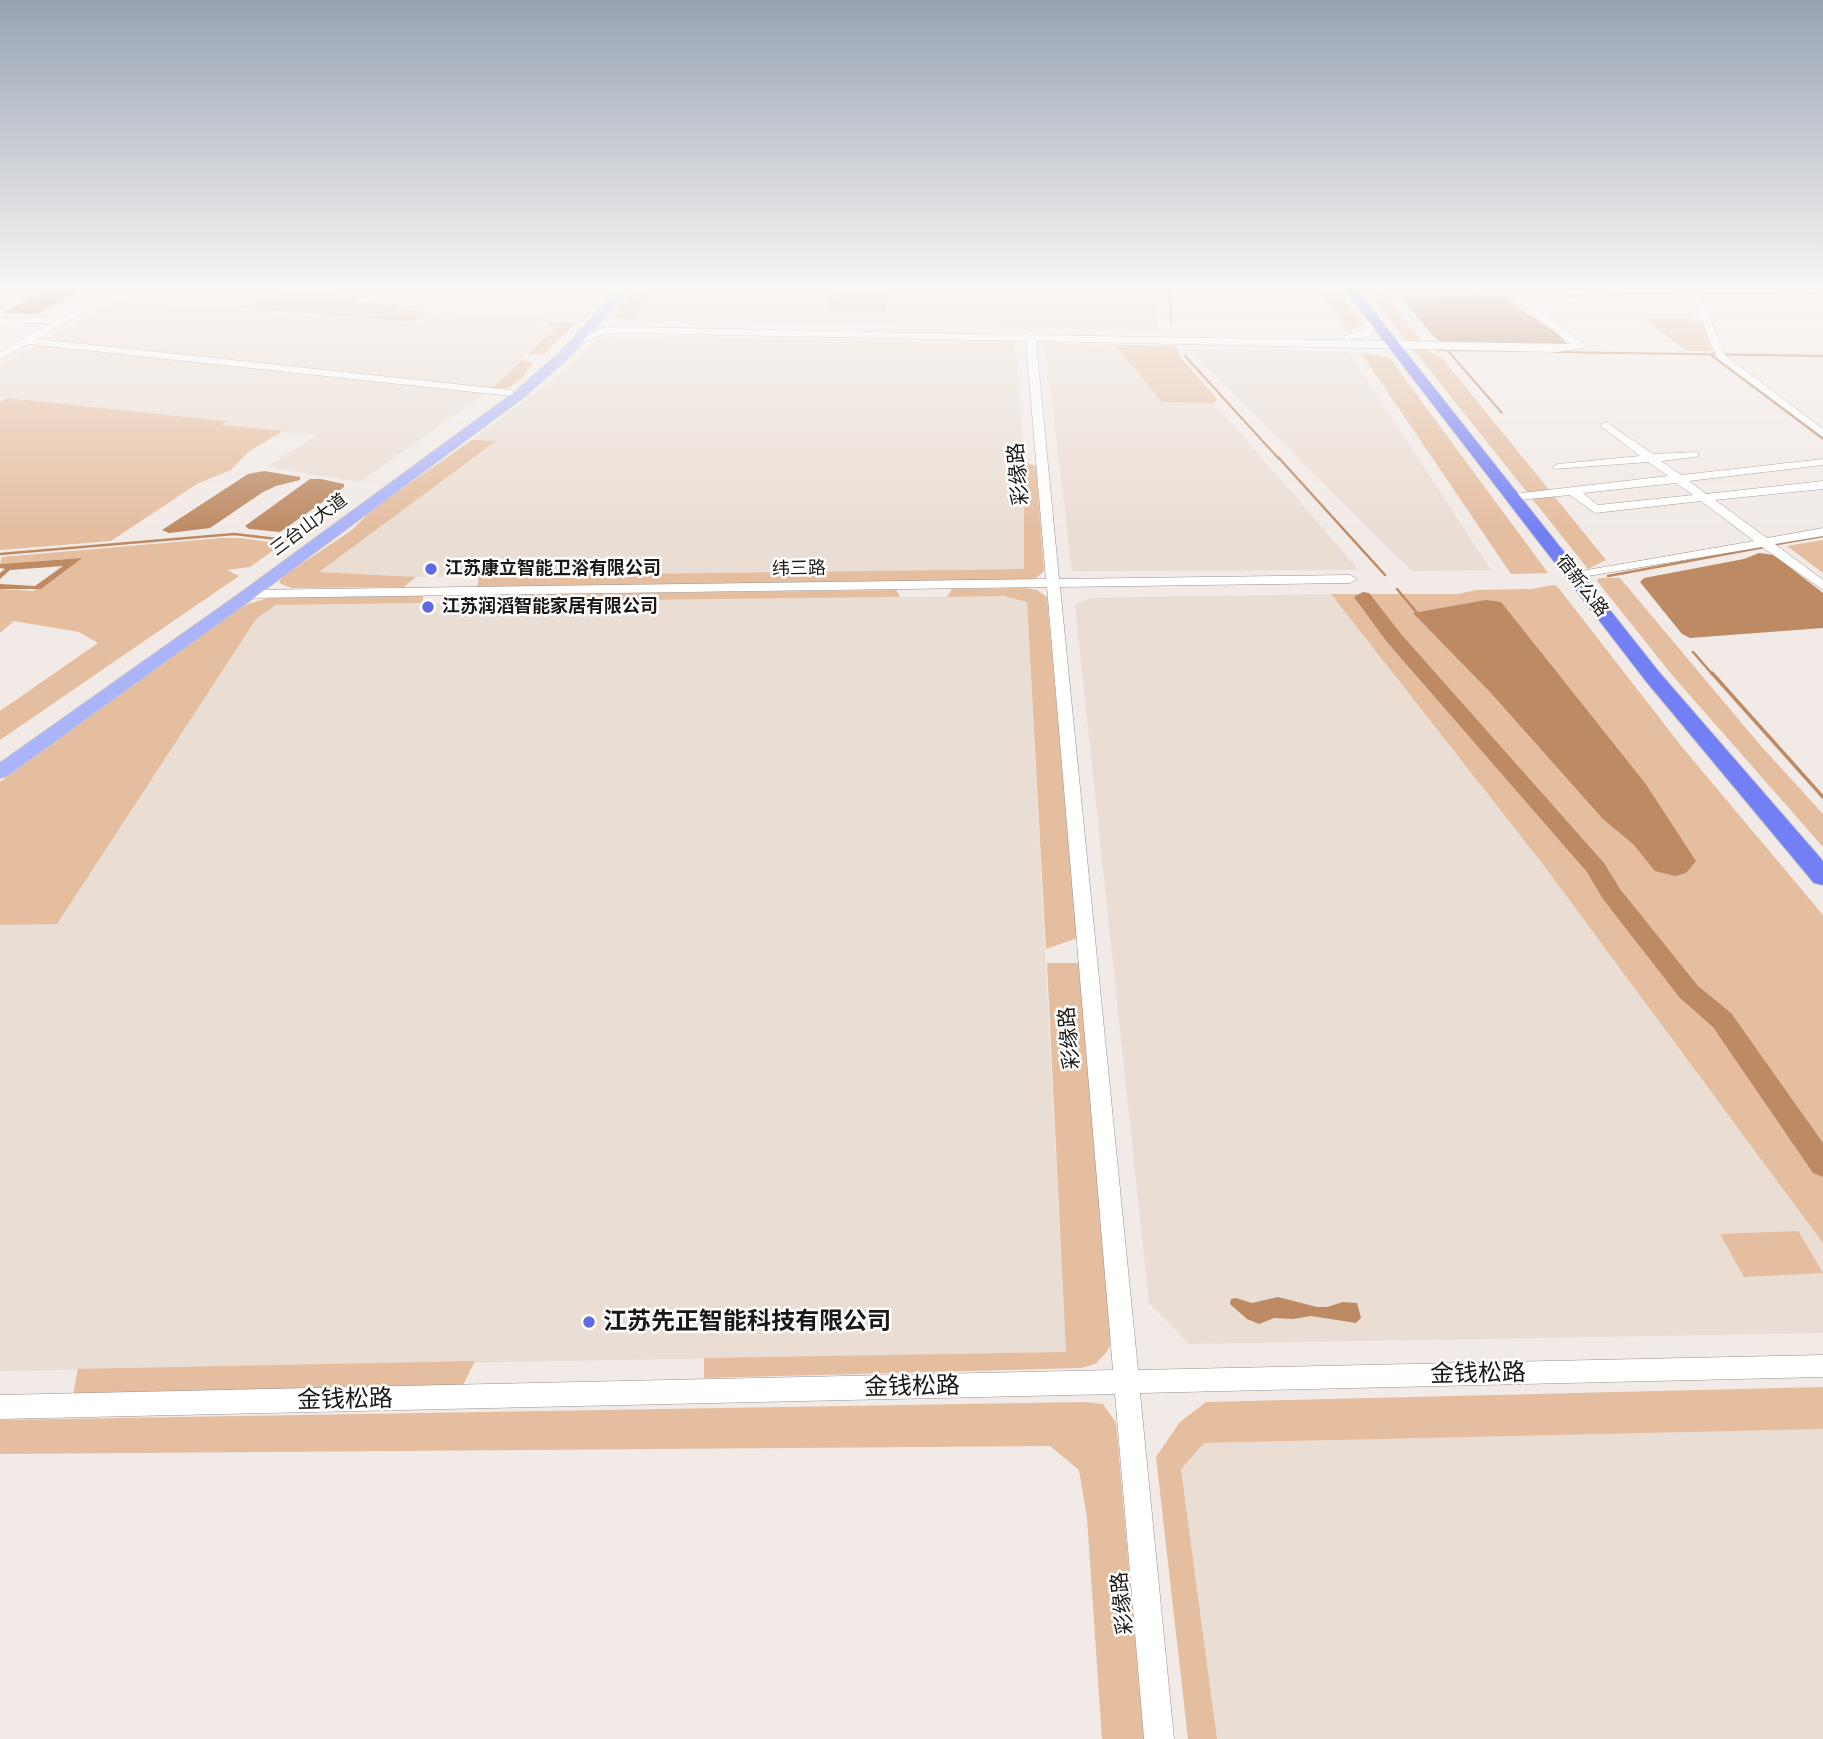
<!DOCTYPE html>
<html>
<head>
<meta charset="utf-8">
<style>
  body { margin:0 }
  canvas { display:block; background:#f1eae6 }
</style>
</head>
<body>
<canvas width="1823" height="1739"></canvas>
<script>
const context = document.querySelector('canvas').getContext('2d');
context.lineJoin = 'round';
function fillPath(path, color) { context.fillStyle = color; context.fill(path, 'evenodd'); }
const poly = rows => new Path2D(rows.map(r => 'M' + r).join(''));
function strokePath(path, color, width, dash) { context.strokeStyle = color; context.lineWidth = width; context.lineCap = dash ? 'butt' : 'round'; context.setLineDash(dash || []); context.stroke(path); }
function write(font, color, halo, rows, align = 'center') {
  context.font = font + ' Rubik,"Noto Sans SC",sans-serif'; context.lineWidth = 5; context.setLineDash([]); context.textBaseline = 'middle'; context.strokeStyle = halo; context.fillStyle = color; for (const [text, x, y, turn = 0] of rows) {
    context.save(); context.translate(x, y); context.rotate((+turn || 0) * Math.PI / 180); context.textAlign = isNaN(turn) ? turn : align; if (halo) context.strokeText(text, 0, 0); context.fillText(text, 0, 0); context.restore();
  }
}
fillPath(poly([
  [657,289,1157,289,1157,330,632,320],
  [114,301,422,323,439,312,547,316,540,324,557,325,483,395,359,482,267,467,317,435,220,425,224,421,0,397,0,365],
  [602,336,1015,343,1024,448,1025,569,416,577,318,572,495,442,472,440,559,375],
  [1045,343,1115,345,1162,402,1214,403,1359,570,1072,571],
  [1189,349,1348,351,1491,570,1412,571],
  [1331,594,1545,867,1823,1243,1823,1333,1189,1344,1149,1303,1075,605,1090,598],
  [1004,596,1027,602,1066,1352,0,1371,0,801,276,605],
  [1823,1429,1823,1739,1217,1739,1181,1468,1204,1443]
]), '#eaddd3');
fillPath(poly([
  [284,289,342,289,334,295,359,295,351,302,398,305,396,308,428,312,413,322,239,308,257,299,272,297],
  [635,289,657,289,632,320,610,318],
  [830,289,895,289,890,298,828,297],
  [1317,289,1337,289,1363,324,1348,331],
  [1366,289,1381,289,1422,342,1408,342],
  [830,300,887,301,884,312,830,311,827,310],
  [1689,318,1691,321,1701,322,1713,351,1687,351,1644,319],
  [549,322,576,323,544,354,528,354,557,326,546,325],
  [1115,345,1176,346,1181,358,1217,399,1214,403,1162,402],
  [1412,348,1424,348,1442,358,1606,560,1588,569],
  [1361,353,1389,357,1548,573,1511,574],
  [522,360,533,363,522,378,509,388,490,389],
  [8,398,224,421,227,421,222,425,283,431,248,452,231,470,197,484,111,541,0,550,0,402],
  [472,440,496,441,319,572,416,577,404,587,292,588,279,583,282,577,352,530,373,509],
  [1024,462,1036,466,1044,571,1035,579,477,587,479,576,1024,569],
  [222,538,240,538,282,544,250,567,227,570,239,576,0,740,0,711,98,643,79,632,14,621,0,633,0,589,33,591,81,558,0,564,2,557],
  [1823,540,1823,573,1787,546],
  [1599,578,1620,578,1760,745,1823,814,1823,847,1672,675,1597,581],
  [1553,585,1557,586,1682,747,1823,915,1823,1243,1545,867,1331,594,1458,594,1476,590,1532,589],
  [1025,588,1037,590,1047,597,1077,938,1046,949,1027,602,1004,596,947,597,952,589],
  [896,590,900,597,476,602,482,595],
  [423,596,423,603,276,605,256,619,57,924,0,925,0,782,242,606,268,598],
  [1047,963,1080,963,1113,1339,1106,1353,1095,1364,1081,1368,704,1378,704,1358,1066,1352],
  [1798,1231,1823,1273,1744,1277,1720,1234],
  [475,1361,463,1385,73,1394,78,1369],
  [1823,1387,1823,1429,1204,1443,1181,1469,1217,1739,1188,1739,1156,1457,1180,1422,1206,1402],
  [1085,1402,1103,1404,1116,1423,1144,1739,1102,1739,1087,1518,1079,1470,1050,1446,0,1454,0,1420]
]), '#e5bd9f');
fillPath(poly([
  [47,289,85,289,37,314,3,313],
  [1492,295,1506,296,1519,308,1557,333,1567,344,1442,343,1432,335,1403,300,1405,297],
  [264,471,300,477,300,480,276,486,263,492,210,528,169,533,162,530,248,474],
  [310,479,321,479,344,484,344,487,280,532,249,529,245,526],
  [1759,553,1774,555,1823,593,1823,628,1690,638,1682,634,1640,582,1644,578,1744,559],
  [82,558,41,589,0,589,0,584,35,586,63,566,10,570,0,579,0,573,5,569,0,568,0,564],
  [1486,600,1501,602,1645,783,1696,861,1686,873,1675,876,1655,871,1633,844,1603,819,1491,693,1413,613],
  [1278,1297,1317,1307,1327,1307,1343,1302,1357,1303,1361,1318,1356,1323,1311,1316,1293,1319,1274,1318,1259,1324,1247,1319,1230,1304,1231,1299,1236,1298,1252,1303]
]), '#bd8a64');
strokePath(poly([
  [1170,289,1171,323],
  [1395,289,1399,293],
  [1701,294,1823,293],
  [1568,296,1686,292],
  [1437,350,1533,351],
  [1448,351,1502,413],
  [1554,352,1823,356],
  [1711,355,1823,439],
  [1185,356,1279,459]
]), '#bd8a64', 2);
strokePath(poly([
  [1278,457,1385,575],
  [1777,544,1823,536],
  [0,554,234,534,286,540],
  [1608,576,1764,547],
  [1397,589,1418,614],
  [1693,652,1713,675]
]), '#bd8a64', 2.5);
strokePath(poly([
  [1712,673,1823,797]
]), '#bd8a64', 3.5);
fillPath(poly([
  [1363,592,1369,593,1401,634,1604,863,1620,889,1698,986,1731,1013,1823,1143,1823,1177,1813,1173,1713,1027,1680,998,1603,899,1587,872,1387,642,1354,597,1363,592]
]), '#bd8a64');
const minor = poly([
  [112,289,123,289,37,339,511,390,516,393,511,396,28,344,0,359,0,352,51,323,0,324,0,318,62,317,112,289],
  [1500,289,1510,289,1584,344,1584,348,1557,352,1036,341,1059,579,1350,575,1357,579,1350,583,1060,587,1138,1370,1823,1355,1823,1377,1140,1393,1174,1739,1144,1739,1115,1394,0,1419,0,1395,1113,1370,1047,587,249,598,242,594,249,590,1046,579,1026,341,630,333,603,334,580,343,575,340,602,328,630,327,1025,335,1030,330,1035,335,1571,344,1500,289],
  [1689,289,1698,289,1725,355,1823,429,1823,437,1717,358,1689,289],
  [1354,297,1360,297,1377,329,1369,336,1348,340,1345,339,1345,335,1367,328,1354,297],
  [1606,422,1653,454,1698,452,1698,456,1694,457,1661,461,1681,475,1823,459,1823,465,1689,481,1706,494,1823,481,1823,489,1715,500,1767,538,1823,528,1823,536,1775,544,1823,580,1823,590,1762,547,1582,577,1582,571,1587,570,1754,541,1701,501,1595,513,1570,495,1509,501,1509,495,1513,494,1668,476,1648,462,1554,469,1552,467,1558,464,1640,456,1602,427,1600,425,1606,422],
  [1676,483,1693,495,1598,505,1583,493,1676,483]
]);
const major = poly([
  [618,289,629,289,568,358,524,397,255,597,7,776,0,778,0,763,243,591,516,391,560,352,618,289]
]);
const highway = poly([
  [1344,289,1356,289,1659,672,1823,861,1823,885,1814,883,1645,680,1344,289]
]);
strokePath(minor, '#97908c', 1);
strokePath(major, '#c8c8c7', 2);
strokePath(highway, '#c8c8c7', 2);
fillPath(minor, '#fff');
fillPath(major, '#abb3f9');
fillPath(highway, '#7380f5');
const sky = context.createLinearGradient(0, 0, 0, 532);
sky.addColorStop(0, '#97a3b3');
sky.addColorStop(0.54, '#f9f6f4');
sky.addColorStop(1, '#f9f6f400');
context.fillStyle = sky;
context.fillRect(0, 0, 1823, 532);
for (const [x, y, r, color] of [
  [431,569,7,"#616ae3"],
  [428,607,7,"#616ae3"],
  [589,1322,7,"#616ae3"]
]) { const dot = new Path2D(); dot.arc(x, y, r, 0, 2 * Math.PI); context.fillStyle = color; context.fill(dot); strokePath(dot, '#fff', 2.5); }
write('18px', '#1b1917', '#fff', [
  ["三台山大道",309,525,-37],
  ["纬三路",799,569,-1],
  ["宿新公路",1582,586,52]
]);
write('bold 18px', '#1b1917', '#fff', [
  ["江苏康立智能卫浴有限公司",445,569],
  ["江苏润滔智能家居有限公司",442,607]
], 'left');
write('21px', '#1b1917', '#fff', [
  ["彩缘路",1019,474,-95],
  ["彩缘路",1070,1038,-95],
  ["彩缘路",1123,1603,-96]
]);
write('bold 24px', '#1b1917', '#fff', [
  ["江苏先正智能科技有限公司",603,1322]
], 'left');
write('24px', '#1b1917', '#fff', [
  ["金钱松路",1478,1374,-1],
  ["金钱松路",912,1387,-1],
  ["金钱松路",345,1400,-1]
]);
</script>
</body>
</html>
